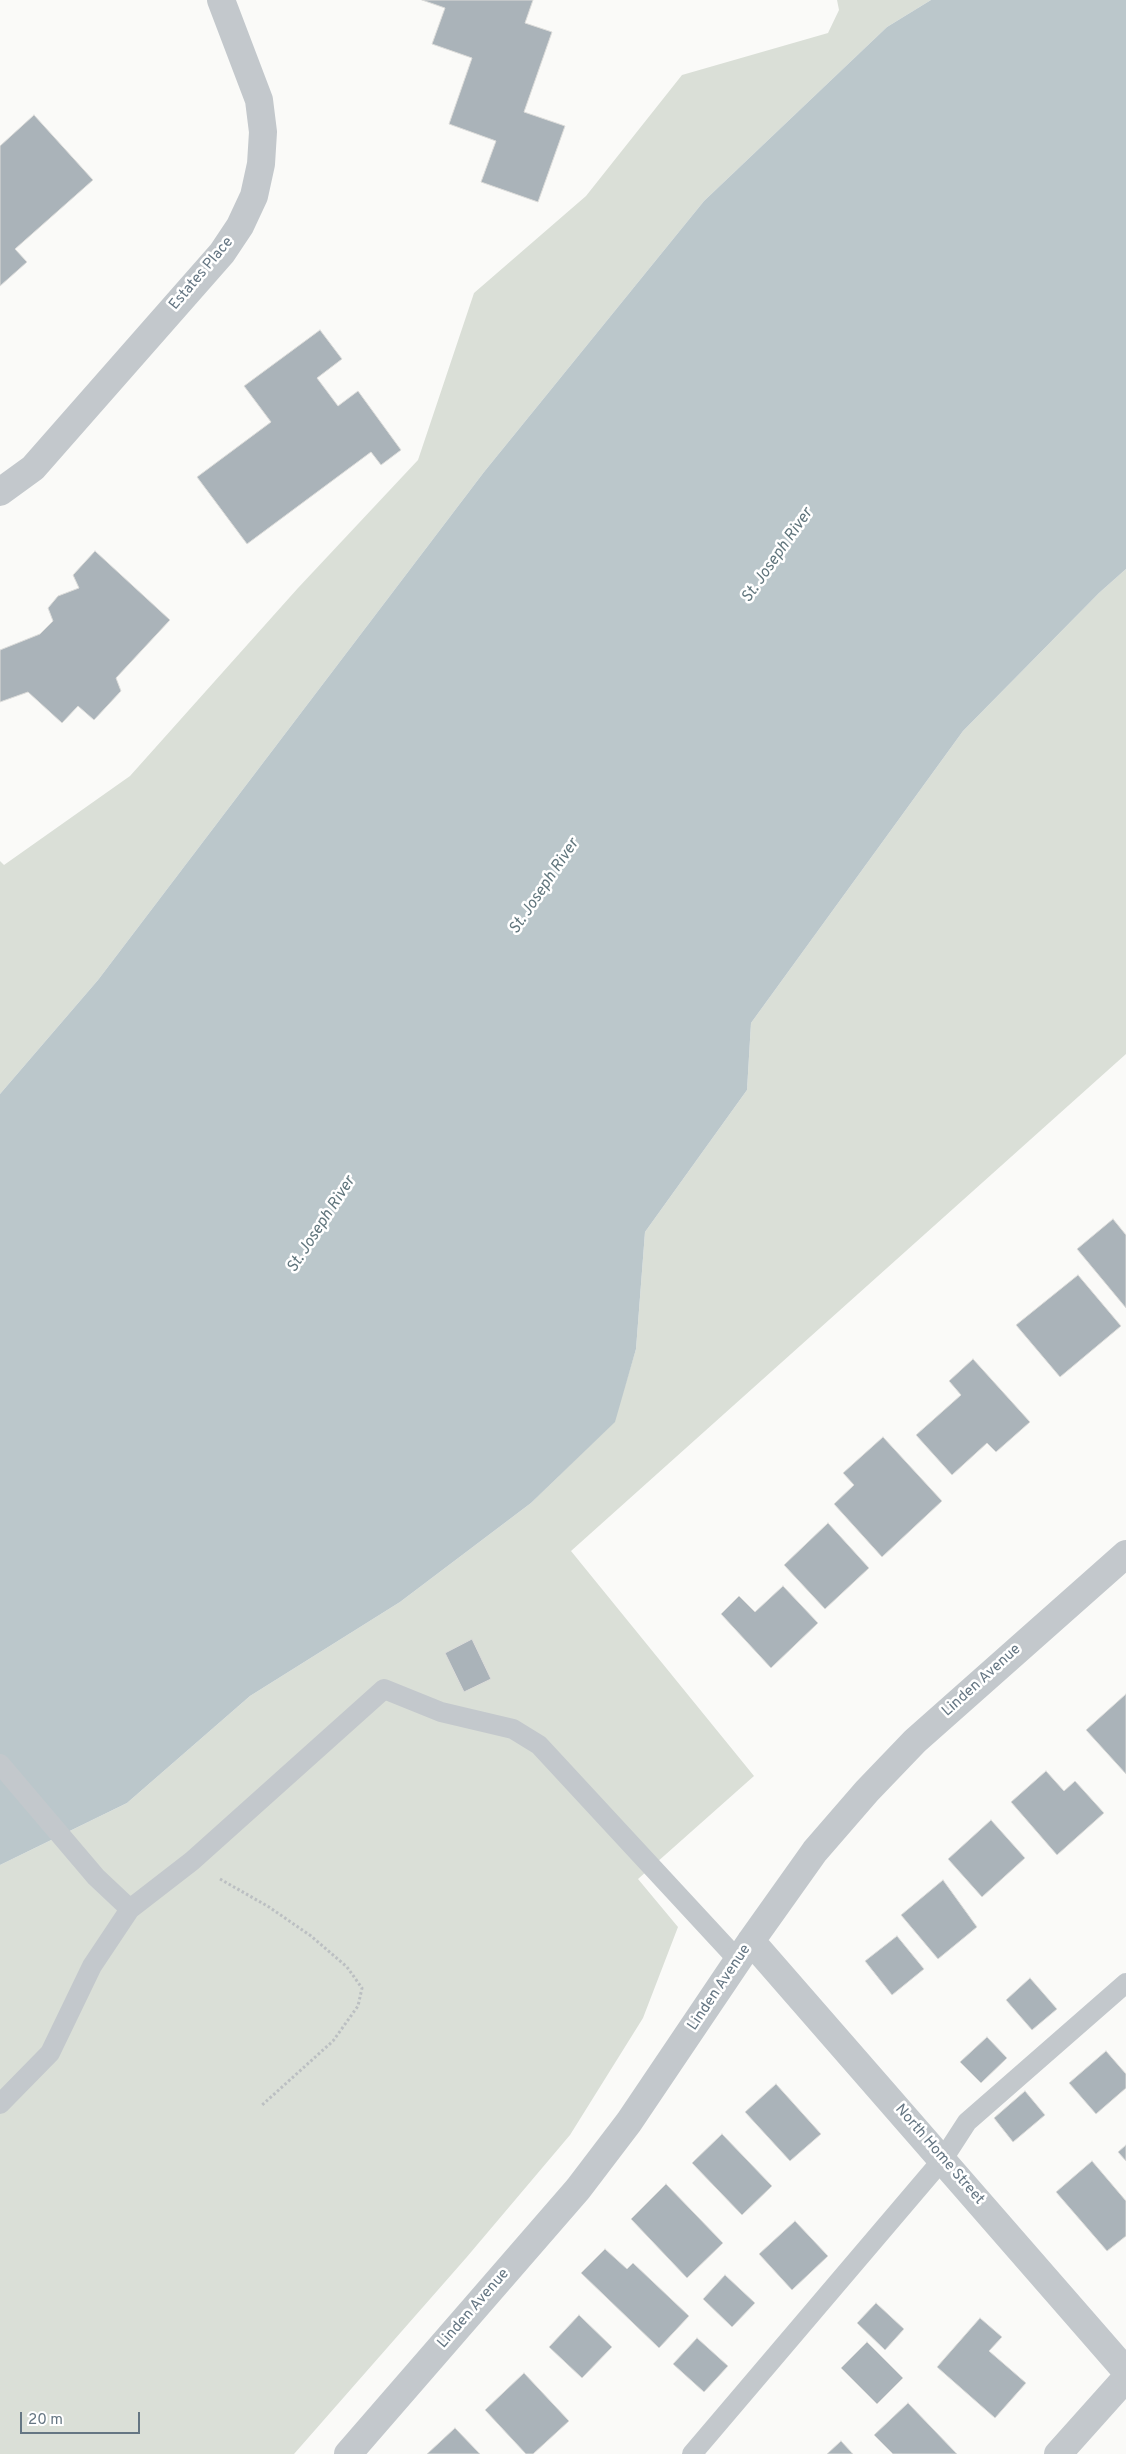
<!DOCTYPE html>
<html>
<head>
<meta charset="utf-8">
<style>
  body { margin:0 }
  #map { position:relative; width:1126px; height:2454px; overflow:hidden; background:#fafaf8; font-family:Overpass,sans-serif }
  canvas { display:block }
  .scale { position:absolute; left:20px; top:2412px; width:120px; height:22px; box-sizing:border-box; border:2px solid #657683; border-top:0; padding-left:6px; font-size:15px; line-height:18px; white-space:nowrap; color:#657683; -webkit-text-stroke:4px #fff; paint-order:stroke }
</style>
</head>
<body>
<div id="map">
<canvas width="1126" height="2454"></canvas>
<div class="scale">20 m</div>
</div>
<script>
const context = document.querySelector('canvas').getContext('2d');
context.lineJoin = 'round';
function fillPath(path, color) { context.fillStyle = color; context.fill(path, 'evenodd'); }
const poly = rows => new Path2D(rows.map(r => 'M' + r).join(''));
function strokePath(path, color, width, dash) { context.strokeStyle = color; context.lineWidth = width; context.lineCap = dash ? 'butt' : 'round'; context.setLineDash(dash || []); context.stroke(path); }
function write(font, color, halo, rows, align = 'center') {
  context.font = font + ' Overpass,sans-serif'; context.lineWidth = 5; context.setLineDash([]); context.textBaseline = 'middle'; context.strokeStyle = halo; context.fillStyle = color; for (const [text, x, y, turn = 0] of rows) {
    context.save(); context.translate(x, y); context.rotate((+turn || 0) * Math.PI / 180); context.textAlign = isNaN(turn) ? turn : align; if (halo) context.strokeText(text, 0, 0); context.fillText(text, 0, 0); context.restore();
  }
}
fillPath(poly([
  [837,0,931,0,887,27,704,201,484,472,98,980,0,1094,0,861,4,865,130,776,298,588,418,460,474,293,586,196,682,75,828,33,839,10],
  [1126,569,1126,1054,571,1551,754,1776,638,1879,678,1927,643,2018,570,2135,466,2258,294,2454,0,2454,0,1865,127,1803,250,1696,400,1602,531,1503,614,1422,636,1349,645,1232,747,1090,751,1023,963,731,1099,593]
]), '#dadfd7');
fillPath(poly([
  [931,0,1126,0,1126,569,1099,593,963,731,751,1023,747,1090,645,1232,636,1349,615,1422,531,1503,400,1602,250,1696,127,1803,0,1865,0,1094,98,980,484,472,704,201,887,27]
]), '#bbc7cb');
const building = poly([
  [422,0,533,0,525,23,552,32,524,112,565,126,538,202,481,182,496,141,449,124,472,58,432,44,445,8,422,0],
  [34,115,93,180,15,249,27,262,0,286,0,146,34,115],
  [320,330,342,359,317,378,338,406,358,391,401,450,381,465,371,452,247,544,197,477,271,422,244,386,320,330],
  [95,551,170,620,116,678,121,691,94,720,78,706,62,723,28,692,0,702,0,650,40,634,53,621,48,608,58,596,79,588,73,575,95,551],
  [1113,1219,1126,1235,1126,1308,1077,1249,1113,1219],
  [1078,1275,1121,1326,1060,1377,1016,1325,1078,1275],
  [973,1359,1030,1422,996,1452,987,1443,952,1475,916,1435,961,1395,949,1381,973,1359],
  [883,1437,942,1501,882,1557,834,1504,854,1485,843,1473,883,1437],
  [828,1523,869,1568,825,1609,784,1565,828,1523],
  [783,1586,818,1623,771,1668,721,1614,739,1596,755,1612,783,1586],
  [472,1639,491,1679,464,1692,445,1653,472,1639],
  [1126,1694,1126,1774,1086,1730,1126,1694],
  [1046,1771,1064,1791,1075,1781,1104,1813,1057,1855,1011,1802,1046,1771],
  [991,1820,1025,1858,982,1897,948,1859,991,1820],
  [943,1880,977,1927,938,1959,901,1915,943,1880],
  [897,1936,924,1969,892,1995,865,1961,897,1936],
  [1030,1978,1057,2009,1032,2030,1006,2000,1030,1978],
  [987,2037,1007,2058,981,2083,960,2062,987,2037],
  [1106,2051,1126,2074,1126,2088,1096,2114,1069,2083,1106,2051],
  [776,2084,821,2134,790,2161,745,2112,776,2084],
  [1025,2091,1045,2115,1013,2142,994,2118,1025,2091],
  [722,2134,772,2186,742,2215,692,2163,722,2134],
  [1126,2145,1126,2161,1118,2152,1126,2145],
  [1092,2161,1126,2201,1126,2236,1107,2251,1056,2192,1092,2161],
  [666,2184,723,2243,687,2278,631,2219,666,2184],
  [795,2221,828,2256,792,2290,759,2254,795,2221],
  [605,2249,627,2269,633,2263,689,2316,659,2348,581,2273,605,2249],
  [725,2275,755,2303,732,2327,703,2299,725,2275],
  [876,2303,904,2329,885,2350,857,2323,876,2303],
  [579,2315,612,2347,582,2378,549,2347,579,2315],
  [980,2318,1002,2337,989,2351,1026,2383,995,2418,937,2367,980,2318],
  [697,2338,728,2366,704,2392,673,2364,697,2338],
  [867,2342,903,2378,877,2404,841,2368,867,2342],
  [524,2373,569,2421,533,2454,526,2454,485,2410,524,2373],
  [908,2403,957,2454,893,2454,874,2435,908,2403],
  [455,2428,480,2454,427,2454,455,2428],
  [841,2441,853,2454,827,2454,841,2441]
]);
fillPath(building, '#aab3b9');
strokePath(building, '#dcdcda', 1);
strokePath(poly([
  [220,1879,269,1907,311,1936,347,1967,362,1988,358,2006,333,2041,261,2106]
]), '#bbbfc2', 3, [2.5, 2.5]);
strokePath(poly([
  [0,1764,96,1877,130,1909],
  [0,2104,50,2053,92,1966,130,1909,192,1861,384,1689,441,1712,513,1729,539,1745,738,1960],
  [692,2454,943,2159,967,2122,1126,1983]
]), '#c3c8cc', 20);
strokePath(poly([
  [0,492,33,468,222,253,240,226,254,196,261,164,263,132,259,100,221,0],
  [751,1941,1126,2371],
  [348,2454,578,2189,629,2122,751,1941,815,1851,867,1791,915,1741,1126,1554],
  [1058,2454,1126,2378]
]), '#c3c8cc', 28);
write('15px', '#657683', '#fff', [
  ["Estates Place",202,274,-50],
  ["Linden Avenue",982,1681,-42],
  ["Linden Avenue",720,1988,-56],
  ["North Home Street",939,2155,49],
  ["Linden Avenue",474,2309,-49]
]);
write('italic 16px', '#60757c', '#fff', [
  ["St. Joseph River",778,556,-55],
  ["St. Joseph River",545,887,-56],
  ["St. Joseph River",322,1225,-57]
]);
</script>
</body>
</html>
